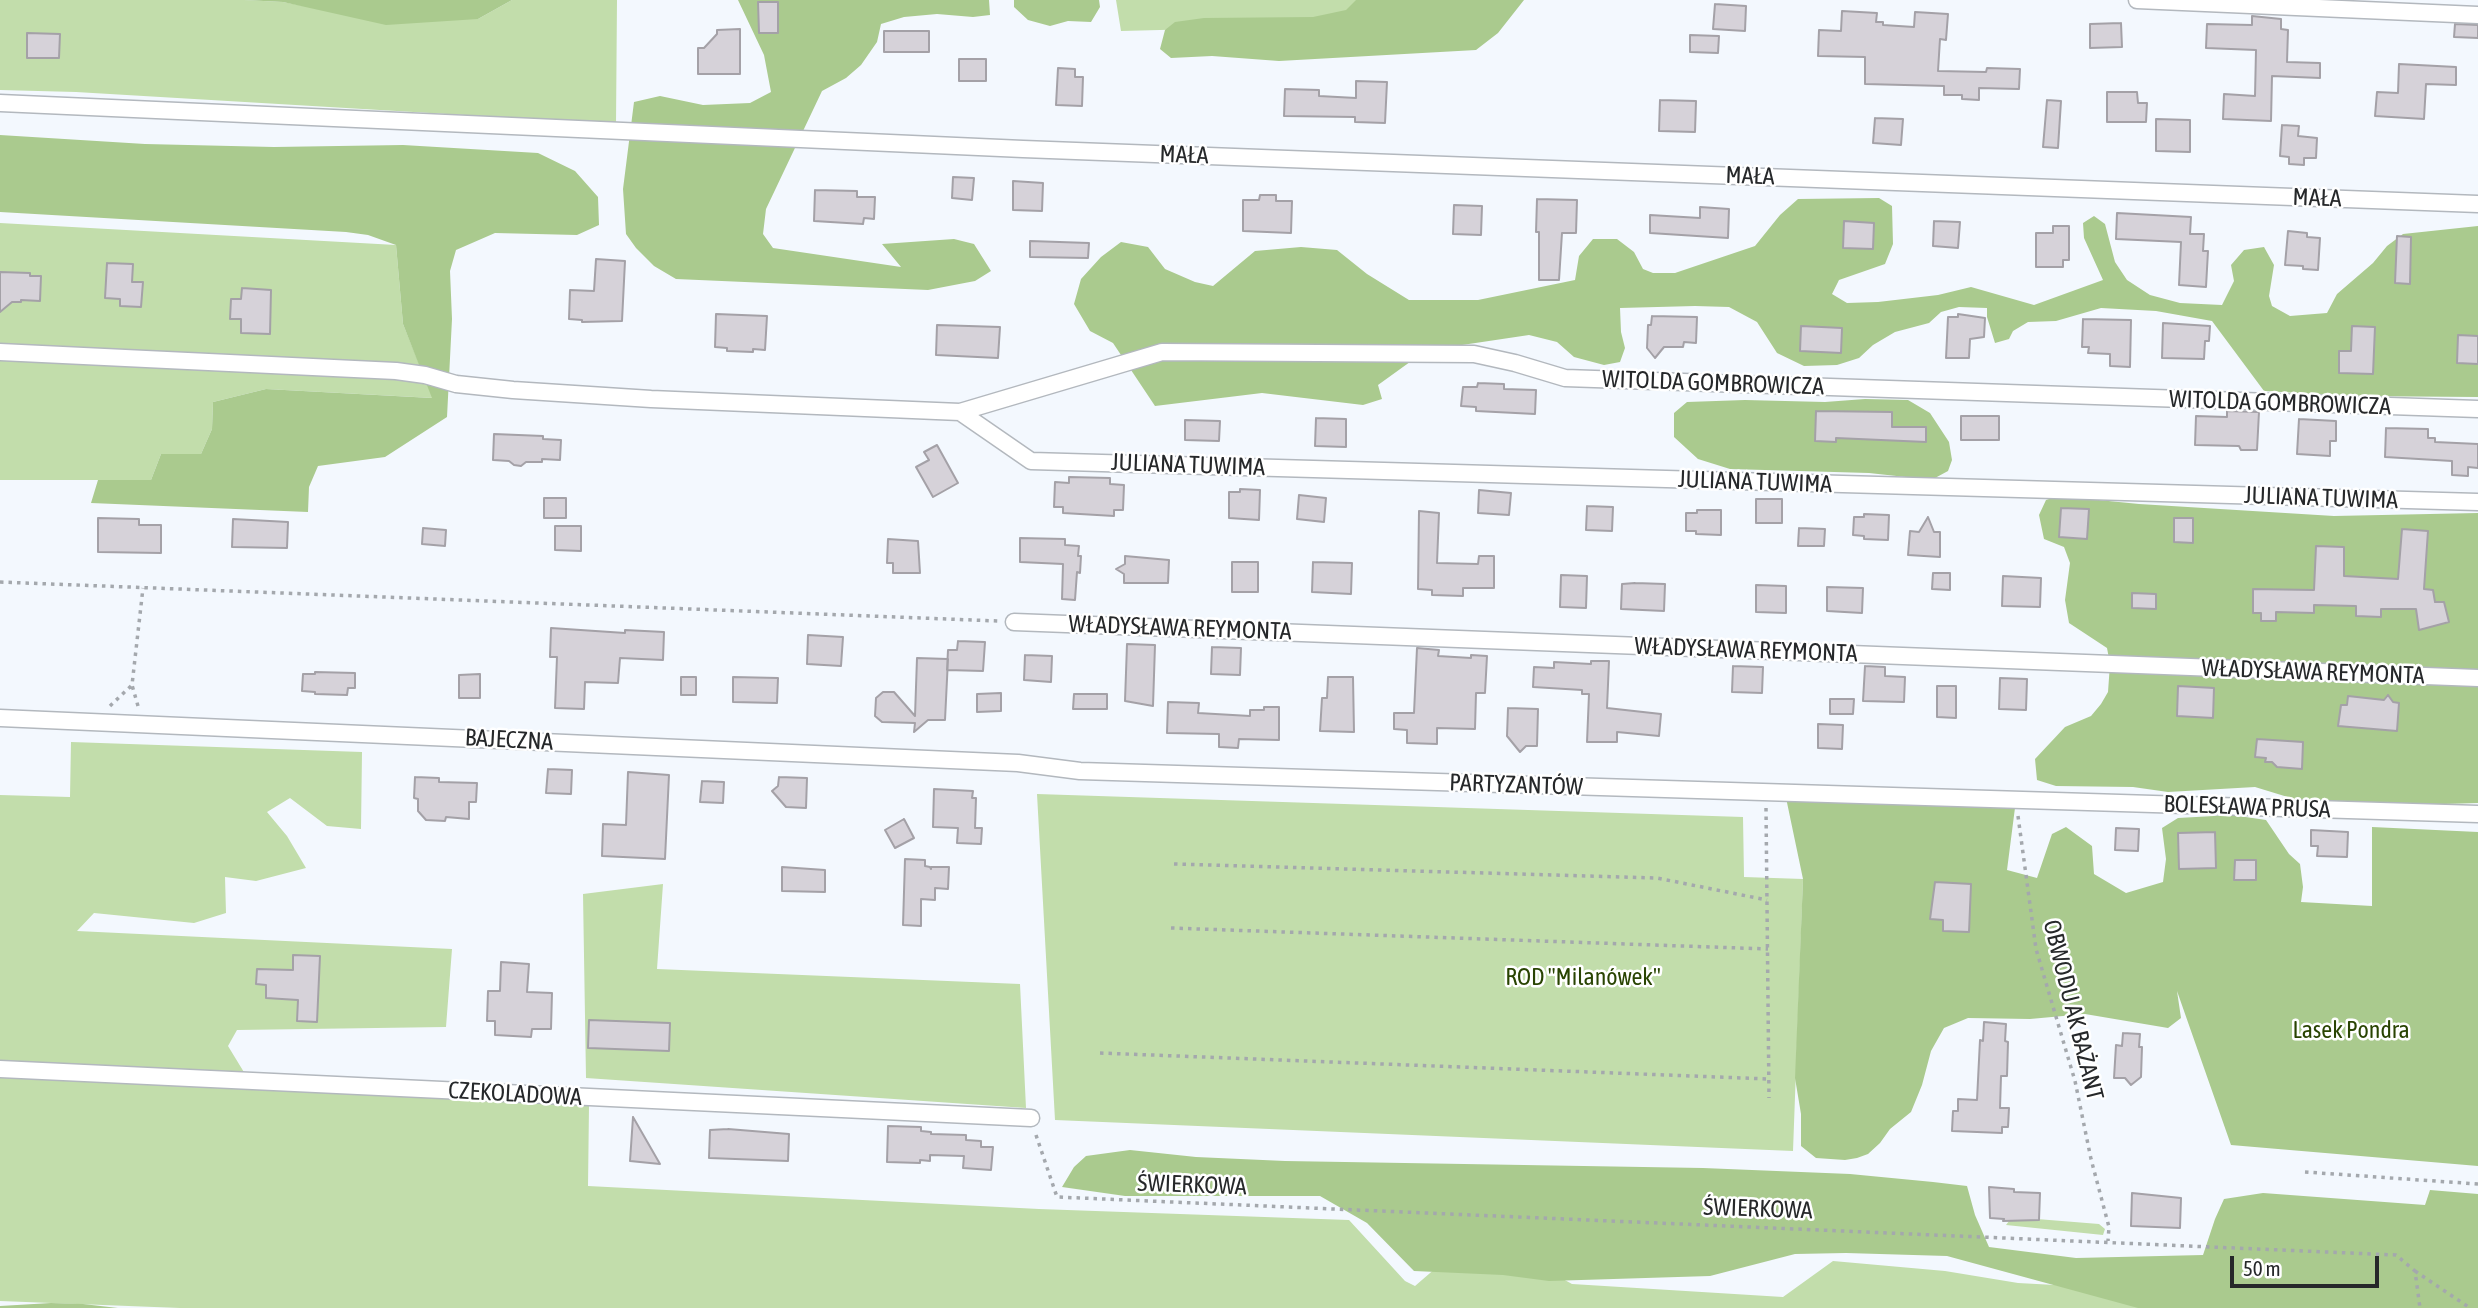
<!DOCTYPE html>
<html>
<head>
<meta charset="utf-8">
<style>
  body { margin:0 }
  #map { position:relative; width:2478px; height:1308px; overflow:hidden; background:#f3f8fe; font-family:"Asap Condensed",sans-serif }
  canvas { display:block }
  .scale { position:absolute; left:2230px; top:1256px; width:149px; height:32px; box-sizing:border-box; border:4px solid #26282a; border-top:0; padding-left:9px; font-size:21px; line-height:24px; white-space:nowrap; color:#26282a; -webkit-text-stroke:5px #fff; paint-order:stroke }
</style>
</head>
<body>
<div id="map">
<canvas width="2478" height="1308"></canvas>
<div class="scale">50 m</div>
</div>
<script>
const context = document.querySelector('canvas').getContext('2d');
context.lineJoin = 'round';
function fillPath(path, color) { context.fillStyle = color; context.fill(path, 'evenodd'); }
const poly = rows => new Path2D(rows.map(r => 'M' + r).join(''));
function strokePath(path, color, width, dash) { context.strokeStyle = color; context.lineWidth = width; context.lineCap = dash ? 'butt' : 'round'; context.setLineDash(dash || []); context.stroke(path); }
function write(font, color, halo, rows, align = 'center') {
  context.font = font + ' "Asap Condensed",sans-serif'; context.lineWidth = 5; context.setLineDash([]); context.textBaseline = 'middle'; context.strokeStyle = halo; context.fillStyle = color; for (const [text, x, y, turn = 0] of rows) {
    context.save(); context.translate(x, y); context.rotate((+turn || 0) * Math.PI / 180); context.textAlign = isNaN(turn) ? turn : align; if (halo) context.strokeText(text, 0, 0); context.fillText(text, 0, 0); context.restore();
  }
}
fillPath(poly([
  [0,0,244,0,283,2,325,10,478,19,512,0,617,0,616,124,76,92,0,90],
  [1116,0,1400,0,1394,24,1121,31],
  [0,223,396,245,403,324,433,398,266,389,213,402,212,429,201,454,161,454,151,480,0,480],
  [71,742,362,752,361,829,327,826,290,798,267,812,287,836,306,868,256,881,225,877,226,913,194,923,94,913,77,931,452,949,446,1027,237,1030,228,1046,253,1087,589,1106,588,1186,1039,1209,1349,1220,1405,1281,1415,1286,1444,1261,1532,1262,1572,1284,1783,1297,1833,1261,1945,1271,2018,1283,2203,1293,2304,1308,180,1308,0,1301,0,795,70,797],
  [1037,794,1743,817,1744,877,1803,879,1793,1151,1055,1120],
  [663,884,657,969,1020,984,1026,1108,586,1078,583,894],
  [2012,1217,2099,1224,2105,1229,2103,1235,2006,1225]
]), '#c2ddab');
fillPath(poly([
  [244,0,512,0,478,19,386,25,283,2],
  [738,0,989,0,990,15,973,17,937,14,904,17,881,24,877,42,861,65,846,78,822,91,766,209,763,234,773,248,901,267,882,244,954,239,974,244,991,271,975,281,928,290,676,279,654,266,636,248,626,234,623,189,634,102,660,96,703,105,750,103,771,92,764,55],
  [1014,0,1099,0,1100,7,1091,22,1068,21,1050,26,1028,20,1014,7],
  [1356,0,1524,0,1498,33,1476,50,1279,61,1212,56,1171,58,1160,49,1165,30,1175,22,1204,18,1313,17,1346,10],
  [0,135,145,144,274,147,403,145,538,153,575,171,598,197,599,225,577,235,495,233,456,250,450,271,452,319,447,417,385,457,318,466,309,487,308,512,91,503,98,480,151,480,161,454,201,454,212,429,213,402,266,389,432,398,403,324,396,245,368,235,346,232,0,212],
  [1879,198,1892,206,1893,244,1885,264,1839,280,1832,294,1847,303,1878,302,1938,295,1971,287,2034,305,2103,280,2084,238,2083,223,2094,216,2105,224,2115,262,2127,280,2150,295,2180,303,2222,305,2234,281,2231,265,2244,250,2264,247,2274,265,2269,296,2272,306,2290,316,2327,313,2337,294,2373,263,2387,246,2403,234,2478,226,2478,397,2348,396,2264,391,2212,321,2156,311,2101,308,2056,321,2028,322,2013,331,2009,339,1995,343,1987,317,1987,308,1959,307,1941,312,1929,323,1895,332,1873,345,1859,358,1837,365,1804,366,1777,353,1757,322,1729,307,1695,306,1620,308,1621,332,1625,348,1620,362,1604,365,1574,357,1557,342,1529,335,1442,348,1421,354,1378,385,1382,399,1363,405,1262,393,1155,406,1113,343,1090,331,1074,304,1081,279,1101,257,1121,242,1148,247,1165,269,1195,282,1213,286,1255,251,1301,247,1337,250,1367,274,1409,300,1478,300,1575,280,1579,256,1593,239,1617,239,1634,252,1643,269,1653,273,1675,273,1755,246,1780,215,1798,199],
  [1865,399,1908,400,1930,413,1949,442,1952,460,1948,471,1935,478,1924,479,1869,473,1730,469,1698,459,1674,437,1674,413,1687,402,1745,400,1825,402],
  [2058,496,2139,504,2334,516,2478,513,2478,803,2378,806,2304,802,2255,787,2168,792,2133,787,2056,786,2037,780,2035,759,2065,727,2091,716,2101,704,2108,692,2110,664,2107,648,2069,623,2065,600,2070,563,2064,547,2044,539,2039,515,2046,500],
  [1785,793,2016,800,2007,870,2037,878,2052,834,2066,827,2092,846,2094,874,2126,893,2163,882,2166,859,2162,828,2178,818,2232,815,2266,820,2289,854,2300,864,2303,887,2301,902,2372,906,2372,827,2478,832,2478,1166,2231,1145,2177,991,2181,1018,2168,1028,2085,1014,2030,1019,1968,1018,1944,1028,1931,1051,1922,1085,1911,1112,1890,1129,1880,1143,1868,1154,1857,1158,1845,1160,1816,1158,1801,1146,1801,1114,1795,1078,1803,879],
  [1130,1150,1196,1157,1285,1161,1703,1168,1850,1174,1933,1182,1967,1186,1975,1215,1989,1247,2076,1258,2203,1255,2215,1219,2224,1199,2263,1193,2425,1205,2430,1190,2478,1194,2478,1308,2138,1308,1947,1256,1846,1253,1795,1254,1710,1276,1549,1281,1503,1275,1414,1271,1367,1223,1320,1196,1125,1196,1062,1187,1074,1167,1086,1156],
  [51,1303,83,1304,118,1308,0,1308,0,1306]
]), '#aaca8e');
const building = poly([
  [758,2,778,2,778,33,759,33,758,2],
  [1715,4,1746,6,1745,31,1713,29,1715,4],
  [1842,11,1877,13,1876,22,1883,22,1883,25,1914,27,1915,12,1948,14,1946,40,1940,39,1938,71,1986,72,1987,68,2020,69,2019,89,1979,88,1979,100,1962,99,1962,95,1944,95,1944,86,1865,84,1865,57,1818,56,1819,30,1841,31,1842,11],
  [2252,16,2281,19,2281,29,2288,30,2287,62,2320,63,2320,78,2272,76,2271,121,2223,119,2224,94,2255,96,2256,50,2206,48,2207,24,2252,25,2252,16],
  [2121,23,2122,47,2090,48,2090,24,2121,23],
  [2455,24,2478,25,2478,38,2454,37,2455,24],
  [740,29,740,74,698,74,698,48,704,48,717,34,717,30,740,29],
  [884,31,929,31,929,52,884,52,884,31],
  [27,33,60,34,59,58,27,58,27,33],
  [1690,35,1719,36,1718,53,1690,52,1690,35],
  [959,59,986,59,986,81,959,81,959,59],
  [2399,64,2456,67,2456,85,2426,84,2424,119,2375,116,2377,92,2398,93,2399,64],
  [1058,68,1075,69,1075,77,1083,77,1082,106,1056,105,1058,68],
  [1356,81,1387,82,1385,123,1355,122,1355,117,1284,116,1285,89,1319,90,1319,96,1356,98,1356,81],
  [2107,92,2137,92,2138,103,2147,103,2146,122,2107,122,2107,92],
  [1660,100,1696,101,1695,132,1659,131,1660,100],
  [2047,100,2061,101,2058,148,2043,147,2047,100],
  [1875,118,1903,119,1901,145,1873,143,1875,118],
  [2156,119,2190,120,2190,152,2156,151,2156,119],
  [2282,125,2299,126,2298,136,2317,138,2316,158,2304,158,2304,165,2289,164,2289,157,2280,156,2282,125],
  [953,177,974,178,972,200,952,198,953,177],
  [1013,181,1043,183,1042,211,1013,210,1013,181],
  [815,190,857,191,857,197,875,197,874,219,864,218,863,224,814,221,815,190],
  [1260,195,1276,195,1276,201,1292,201,1291,233,1243,231,1243,200,1259,200,1260,195],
  [1537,199,1577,200,1576,233,1562,233,1559,280,1539,280,1539,232,1536,232,1537,199],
  [1454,205,1482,206,1481,235,1453,234,1454,205],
  [1700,207,1729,209,1728,238,1650,233,1650,215,1700,218,1700,207],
  [2117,213,2191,217,2190,234,2204,234,2203,251,2208,251,2206,287,2179,285,2181,242,2116,239,2117,213],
  [1844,221,1874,223,1873,249,1843,248,1844,221],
  [1934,221,1960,222,1958,248,1933,246,1934,221],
  [2053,226,2069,226,2069,260,2063,260,2063,267,2036,267,2036,233,2053,233,2053,226],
  [2288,231,2307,233,2307,237,2320,238,2318,270,2303,269,2303,266,2285,265,2288,231],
  [2397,236,2411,237,2410,284,2395,283,2397,236],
  [1030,241,1089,243,1088,258,1030,257,1030,241],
  [596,259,625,261,622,321,582,322,582,320,569,319,570,290,594,291,596,259],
  [107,263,133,264,132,282,143,282,141,307,120,306,120,299,105,298,107,263],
  [0,272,30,273,30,276,41,276,40,301,21,300,21,302,12,302,0,312,0,272],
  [242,288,271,290,270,334,241,333,241,319,230,319,231,299,241,299,242,288],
  [716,314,767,316,765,350,753,349,753,352,727,351,727,348,715,347,716,314],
  [1958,314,1985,318,1984,337,1970,339,1969,358,1946,358,1948,317,1958,317,1958,314],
  [1652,316,1697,317,1696,343,1684,342,1683,347,1664,347,1655,358,1647,348,1648,325,1651,325,1652,316],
  [2083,319,2131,320,2130,367,2110,366,2110,354,2088,353,2089,347,2082,347,2083,319],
  [2163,323,2210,326,2209,341,2205,341,2204,359,2162,358,2163,323],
  [937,325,1000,327,998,358,936,355,937,325],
  [1801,326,1842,328,1841,353,1800,351,1801,326],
  [2352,326,2375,327,2373,374,2339,373,2339,351,2351,351,2352,326],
  [2458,335,2478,336,2478,364,2457,363,2458,335],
  [1478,383,1504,384,1504,389,1536,390,1535,414,1476,411,1476,407,1461,406,1463,387,1477,387,1478,383],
  [1816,411,1892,412,1892,427,1926,427,1926,442,1836,438,1836,442,1815,441,1816,411],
  [2227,411,2259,412,2257,450,2241,450,2239,446,2195,445,2196,416,2227,417,2227,411],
  [1961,416,1999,416,1999,440,1961,440,1961,416],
  [1316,418,1346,419,1346,447,1315,446,1316,418],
  [2299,419,2336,421,2336,441,2330,441,2330,456,2297,454,2299,419],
  [1185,420,1220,421,1219,441,1185,440,1185,420],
  [2386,428,2428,429,2428,438,2435,438,2435,442,2478,444,2478,468,2468,467,2468,476,2452,475,2452,461,2385,457,2386,428],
  [494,434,543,436,543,439,561,440,560,460,542,459,542,462,526,462,521,466,514,465,509,461,493,460,494,434],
  [937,445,958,483,933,497,916,467,929,460,924,452,937,445],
  [1069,477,1110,478,1110,484,1124,485,1123,510,1114,510,1114,516,1063,513,1063,507,1054,507,1055,482,1069,483,1069,477],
  [1240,489,1260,490,1259,520,1229,518,1229,492,1240,492,1240,489],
  [1479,490,1511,493,1509,515,1478,513,1479,490],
  [1299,495,1326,498,1324,522,1297,519,1299,495],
  [544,498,566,498,566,518,544,518,544,498],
  [1756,499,1782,499,1782,523,1756,523,1756,499],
  [1587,506,1613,507,1612,531,1586,530,1587,506],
  [2061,508,2089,509,2087,539,2059,537,2061,508],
  [1697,510,1721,510,1721,535,1696,534,1696,531,1686,531,1686,513,1697,513,1697,510],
  [1419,511,1439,513,1437,563,1478,564,1479,556,1494,556,1494,588,1463,588,1463,596,1432,595,1432,590,1418,589,1419,511],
  [1864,514,1889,515,1888,540,1864,539,1864,536,1853,535,1854,517,1864,517,1864,514],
  [1928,517,1934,532,1940,532,1940,557,1908,555,1910,531,1919,532,1928,517],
  [98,518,139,519,139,525,161,525,161,553,98,552,98,518],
  [2174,518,2193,518,2193,543,2174,542,2174,518],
  [233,519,288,522,287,548,232,547,233,519],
  [555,526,581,526,581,551,555,550,555,526],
  [423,528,446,530,445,546,422,544,423,528],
  [1799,528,1825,529,1824,546,1798,546,1799,528],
  [2402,529,2428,531,2424,589,2433,590,2435,602,2444,602,2449,622,2419,630,2416,609,2381,609,2381,617,2356,616,2356,606,2314,605,2314,613,2276,612,2276,621,2261,621,2261,613,2253,613,2253,589,2314,590,2316,546,2344,547,2344,576,2398,579,2402,529],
  [1020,538,1065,539,1065,545,1079,546,1078,556,1081,556,1080,573,1077,572,1075,600,1062,599,1063,564,1020,562,1020,538],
  [888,539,918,541,920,573,893,573,893,563,887,563,888,539],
  [1125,556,1169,560,1168,583,1124,583,1124,574,1116,569,1125,564,1125,556],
  [1232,562,1258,562,1258,592,1232,592,1232,562],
  [1313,562,1352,563,1351,594,1312,592,1313,562],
  [1933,573,1950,573,1950,590,1932,589,1933,573],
  [1561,575,1587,576,1586,608,1560,607,1561,575],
  [2003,576,2041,578,2040,607,2002,606,2003,576],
  [1635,583,1665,584,1664,611,1621,609,1622,584,1635,583],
  [1756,585,1786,586,1786,613,1756,612,1756,585],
  [1827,587,1863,588,1862,613,1827,611,1827,587],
  [2132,593,2156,594,2156,609,2132,608,2132,593],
  [551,628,625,633,625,630,664,632,663,660,620,658,618,683,585,682,584,709,555,708,557,657,550,657,551,628],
  [808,635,843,637,841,666,807,664,808,635],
  [958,641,985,642,983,671,947,670,948,650,957,650,958,641],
  [1127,644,1155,645,1153,706,1125,701,1127,644],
  [1212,647,1241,648,1240,675,1211,674,1212,647],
  [1417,648,1439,650,1438,656,1471,658,1471,655,1487,656,1485,693,1476,693,1475,729,1437,728,1437,744,1407,743,1407,730,1394,729,1394,713,1414,713,1417,648],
  [1025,655,1052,656,1051,682,1024,680,1025,655],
  [917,658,948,659,945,720,928,720,914,732,915,723,882,722,875,716,876,698,883,692,894,692,915,716,917,658],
  [1591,661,1609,661,1607,708,1661,714,1659,736,1617,732,1617,742,1587,742,1589,694,1582,694,1582,690,1533,687,1534,667,1554,668,1554,662,1591,664,1591,661],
  [1733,666,1763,667,1762,693,1732,692,1733,666],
  [1865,666,1885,667,1885,676,1905,677,1904,702,1863,701,1865,666],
  [315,672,355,673,355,688,348,688,347,695,315,694,315,692,302,691,303,674,315,674,315,672],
  [480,674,480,698,459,698,459,675,480,674],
  [681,677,696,677,696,695,681,695,681,677],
  [733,677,778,678,777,703,733,702,733,677],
  [1328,677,1353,677,1354,732,1320,731,1322,698,1327,698,1328,677],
  [2000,678,2027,679,2026,710,1999,709,2000,678],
  [1937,686,1956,686,1956,718,1937,717,1937,686],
  [2178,686,2214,688,2213,718,2177,716,2178,686],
  [1001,693,1001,711,977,712,977,694,1001,693],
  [1074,694,1107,694,1107,709,1073,709,1074,694],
  [2388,695,2393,702,2399,703,2397,731,2338,726,2341,705,2347,705,2348,696,2384,700,2388,695],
  [1830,699,1854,699,1853,714,1830,714,1830,699],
  [1168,702,1199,703,1198,713,1250,716,1250,710,1264,710,1264,707,1279,707,1279,740,1239,739,1238,748,1219,747,1219,734,1167,733,1168,702],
  [1508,708,1538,709,1537,746,1526,746,1520,752,1507,736,1508,708],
  [1818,724,1843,725,1842,749,1818,748,1818,724],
  [2257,739,2303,742,2302,769,2277,767,2272,762,2265,762,2266,758,2255,757,2257,739],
  [548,769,572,770,571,794,546,793,548,769],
  [628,772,669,775,665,859,602,856,603,824,626,825,628,772],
  [415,777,439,778,439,782,477,783,476,802,469,802,469,819,446,817,445,821,426,820,418,811,418,799,414,798,415,777],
  [779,777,807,778,806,808,786,807,772,791,778,786,779,777],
  [702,781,724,782,723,803,700,802,702,781],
  [934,789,973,791,972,798,976,798,975,828,982,828,981,844,957,843,958,828,933,827,934,789],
  [904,819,914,838,895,848,885,830,904,819],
  [2116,828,2139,829,2138,851,2115,850,2116,828],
  [2311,830,2348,832,2347,857,2317,856,2318,846,2311,846,2311,830],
  [2215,832,2216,868,2179,869,2178,833,2215,832],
  [905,859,925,860,925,866,930,867,931,869,931,867,949,867,948,889,935,888,935,900,921,899,921,926,903,925,905,859],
  [2235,860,2256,860,2256,880,2234,880,2235,860],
  [782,867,825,870,825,892,782,891,782,867],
  [1935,882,1971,884,1969,932,1943,931,1943,920,1930,919,1935,882],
  [293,955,320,956,317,1022,297,1021,298,1000,266,998,266,985,256,984,257,969,293,970,293,955],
  [501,962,529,964,527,992,552,993,551,1029,532,1029,531,1037,495,1035,495,1021,487,1021,488,991,500,991,501,962],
  [589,1020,670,1023,669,1051,588,1048,589,1020],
  [1984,1022,2006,1024,2005,1041,2008,1042,2007,1076,2001,1076,2000,1108,2009,1108,2008,1127,2002,1127,2002,1133,1952,1131,1953,1111,1958,1111,1958,1099,1977,1100,1980,1040,1983,1041,1984,1022],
  [2123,1033,2140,1034,2139,1047,2142,1047,2141,1077,2131,1085,2125,1078,2114,1078,2116,1045,2122,1046,2123,1033],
  [633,1117,660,1164,630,1161,633,1117],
  [888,1126,921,1127,921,1131,931,1132,931,1134,966,1135,966,1140,981,1141,981,1147,993,1147,991,1170,963,1168,964,1156,930,1155,930,1161,920,1160,920,1163,887,1162,888,1126],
  [728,1129,789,1134,788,1161,709,1158,710,1130,728,1129],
  [1989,1187,2014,1189,2014,1192,2040,1193,2039,1220,2003,1221,2004,1219,1990,1218,1989,1187],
  [2132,1193,2181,1198,2180,1228,2131,1226,2132,1193]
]);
fillPath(building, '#d6d2d9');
strokePath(building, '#a4a1a7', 2);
const minor = poly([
  [2137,0,2478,15],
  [0,103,1023,149,2478,204],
  [0,352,396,371,425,375,456,384,513,390,651,399,960,412,1031,461,2478,502],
  [960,412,1162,352,1474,354,1515,363,1565,378,2478,409],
  [1014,622,2478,678],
  [0,718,1018,763,1080,771,2478,814],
  [0,1069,1031,1118]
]);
strokePath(minor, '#b3b8be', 19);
strokePath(poly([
  [0,582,998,621],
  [110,706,132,685],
  [138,706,132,685,143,588],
  [1766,808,1769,1098],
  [2018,816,2036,949,2075,1081,2091,1159,2109,1227,2108,1241],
  [1174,864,1657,878,1767,900],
  [1171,928,1768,949],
  [1100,1053,1769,1079],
  [1036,1135,1057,1197,2396,1255,2415,1271,2420,1308],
  [2305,1172,2478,1184],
  [2415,1271,2470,1308]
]), '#a4a8ad', 3.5, [3.5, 5]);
strokePath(minor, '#fff', 16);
write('24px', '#26282a', '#fff', [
  ["MAŁA",1184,155,2],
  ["MAŁA",1750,176,2],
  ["MAŁA",2317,198,2],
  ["WITOLDA GOMBROWICZA",1713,383,2],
  ["WITOLDA GOMBROWICZA",2280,403,2],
  ["JULIANA TUWIMA",1188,465,2],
  ["JULIANA TUWIMA",1755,482,2],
  ["JULIANA TUWIMA",2321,498,2],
  ["WŁADYSŁAWA REYMONTA",1180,628,2],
  ["WŁADYSŁAWA REYMONTA",1746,650,2],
  ["WŁADYSŁAWA REYMONTA",2313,672,2],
  ["BAJECZNA",509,740,3],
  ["PARTYZANTÓW",1516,785,2],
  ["BOLESŁAWA PRUSA",2247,807,2],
  ["OBWODU AK BAŻANT",2073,1010,76],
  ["CZEKOLADOWA",515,1094,3],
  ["ŚWIERKOWA",1192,1185,2],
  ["ŚWIERKOWA",1758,1209,2]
]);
write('24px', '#294402', '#fff', [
  ["ROD \"Milanówek\"",1583,977],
  ["Lasek Pondra",2351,1030]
]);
</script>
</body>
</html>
